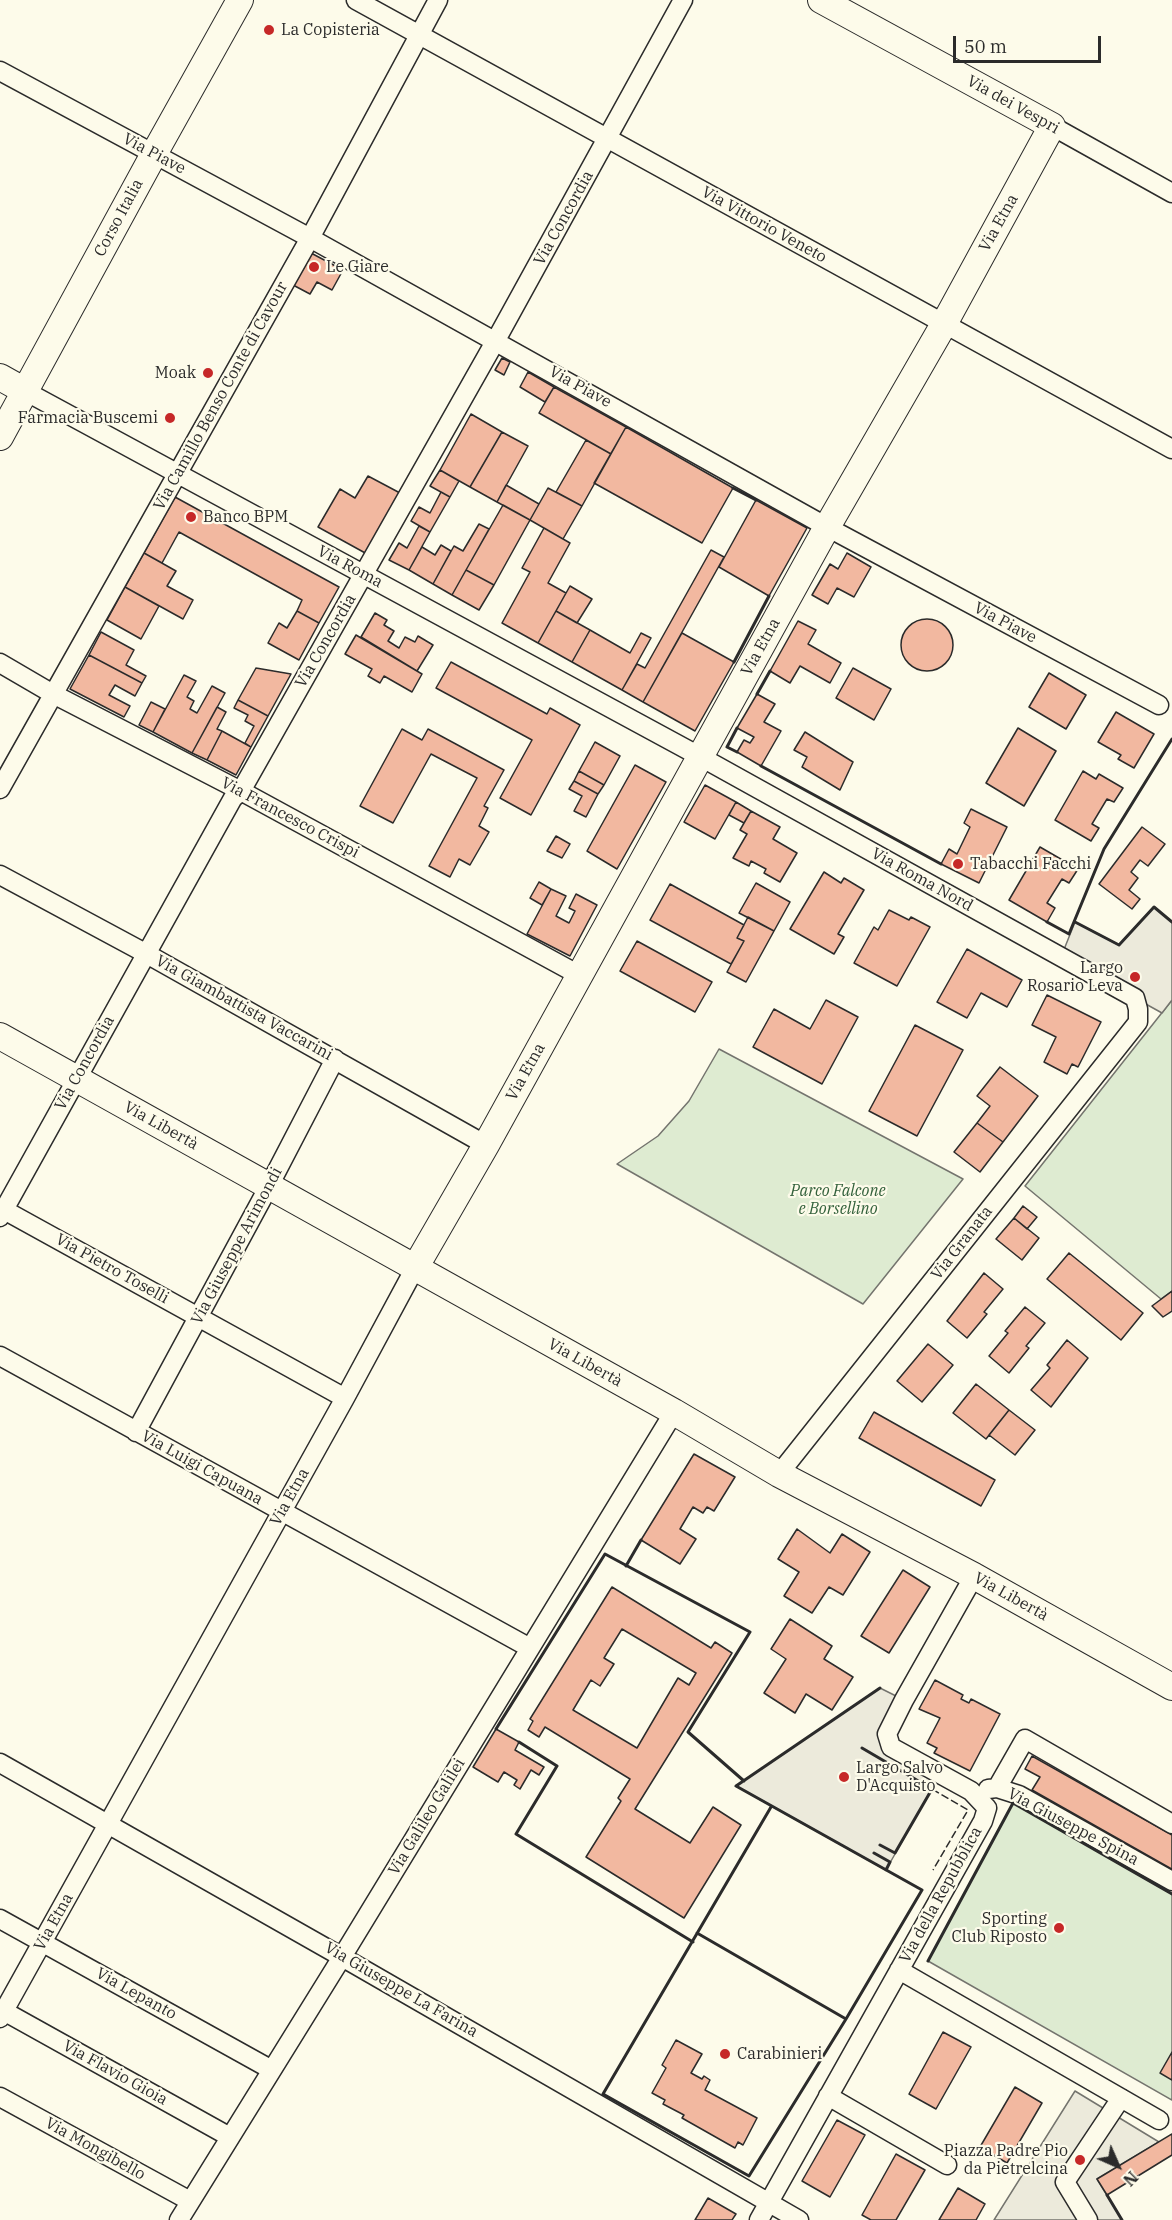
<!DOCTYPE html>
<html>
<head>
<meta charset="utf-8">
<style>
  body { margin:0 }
  #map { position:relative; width:1172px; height:2220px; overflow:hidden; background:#fdfbea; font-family:"IBM Plex Serif",serif }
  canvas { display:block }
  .north { position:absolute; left:1088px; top:2136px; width:60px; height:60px; -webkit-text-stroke:4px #fdfbea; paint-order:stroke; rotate:135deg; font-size:16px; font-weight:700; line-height:24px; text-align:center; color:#2b2b2b }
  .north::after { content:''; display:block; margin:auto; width:21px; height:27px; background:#2b2b2b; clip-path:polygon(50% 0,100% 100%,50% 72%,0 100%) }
  .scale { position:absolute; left:953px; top:36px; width:148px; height:27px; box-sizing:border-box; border:3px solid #2b2b2b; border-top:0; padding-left:8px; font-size:18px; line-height:21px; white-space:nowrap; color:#2b2b2b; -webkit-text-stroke:4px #fdfbea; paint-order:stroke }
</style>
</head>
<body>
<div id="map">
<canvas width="1172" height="2220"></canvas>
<div class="north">N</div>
<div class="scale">50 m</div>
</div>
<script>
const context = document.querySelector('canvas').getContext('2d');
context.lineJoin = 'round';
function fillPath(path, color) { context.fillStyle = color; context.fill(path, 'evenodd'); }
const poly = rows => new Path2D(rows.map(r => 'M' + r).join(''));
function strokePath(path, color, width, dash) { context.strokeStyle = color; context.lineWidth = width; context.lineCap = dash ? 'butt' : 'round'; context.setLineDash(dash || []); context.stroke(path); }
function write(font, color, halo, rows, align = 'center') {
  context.font = font + ' "IBM Plex Serif",serif'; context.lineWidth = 4.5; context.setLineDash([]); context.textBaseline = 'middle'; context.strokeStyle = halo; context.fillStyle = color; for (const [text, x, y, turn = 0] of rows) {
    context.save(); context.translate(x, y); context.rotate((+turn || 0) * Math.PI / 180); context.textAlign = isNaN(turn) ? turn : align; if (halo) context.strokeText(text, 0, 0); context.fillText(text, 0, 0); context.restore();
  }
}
const green = poly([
  [1172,1000,1172,1291,1161,1299,1025,1186,1172,1000],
  [719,1049,963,1179,863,1304,617,1164,658,1136,689,1101,719,1049],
  [1013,1803,1172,1894,1172,2100,928,1961,1013,1803]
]);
fillPath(green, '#deebd1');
strokePath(green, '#74746e', 1.5);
const parking = poly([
  [1154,907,1172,922,1172,1000,1162,1013,1061,957,1075,922,1119,945,1154,907],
  [880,1688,904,1700,887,1734,940,1774,886,1870,736,1786,880,1688],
  [1075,2091,1159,2142,1097,2179,1122,2220,994,2220,1075,2091]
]);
fillPath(parking, '#eceadb');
strokePath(parking, '#74746e', 1.5);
const building = poly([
  [311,253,343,270,332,290,317,282,310,294,293,285,311,253],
  [502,358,510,362,504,375,495,370,502,358],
  [528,372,554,387,545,402,520,387,528,372],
  [554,387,626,427,611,454,539,413,554,387],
  [471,414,502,432,470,487,440,470,471,414],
  [626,427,733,488,702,543,594,483,626,427],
  [502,432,528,446,497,502,470,487,502,432],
  [586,440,611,454,582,506,556,492,586,440],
  [440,470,459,481,450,497,430,486,440,470],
  [368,476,400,493,367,554,318,527,340,489,355,498,368,476],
  [506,485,539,504,530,520,497,502,506,485],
  [548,488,582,506,563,539,530,520,548,488],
  [441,492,450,497,430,532,411,521,419,507,430,513,441,492],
  [175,497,339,587,319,623,297,611,302,600,179,532,162,563,144,553,175,497],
  [756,500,807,528,769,596,719,567,756,500],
  [503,505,530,520,494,585,466,570,503,505],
  [479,524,489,529,452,595,433,584,454,546,463,551,479,524],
  [419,526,430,532,409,570,389,560,399,543,407,548,419,526],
  [544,528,570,543,548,583,566,593,538,643,502,623,530,572,522,568,544,528],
  [441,545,451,551,433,584,409,570,422,547,435,555,441,545],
  [711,550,724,557,643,702,622,690,637,664,645,668,711,550],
  [144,553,176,571,167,586,193,600,183,619,125,587,144,553],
  [847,553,871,567,854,597,837,588,828,604,812,595,830,564,838,569,847,553],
  [466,570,494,585,479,610,452,595,466,570],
  [570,586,592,599,577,623,556,611,570,586],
  [125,587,159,606,141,639,107,620,125,587],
  [297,611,319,623,299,660,268,643,279,623,287,628,297,611],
  [556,611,590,630,572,662,538,643,556,611],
  [375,613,387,620,384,625,394,631,388,641,399,648,405,637,415,642,418,636,433,645,417,671,361,637,375,613],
  '901 645a26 26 0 1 1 52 0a26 26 0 1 1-52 0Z',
  [798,621,816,630,808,644,841,663,830,683,800,666,790,683,770,671,798,621],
  [590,630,630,653,641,633,651,638,622,690,572,662,590,630],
  [101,632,134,650,126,665,146,676,142,683,89,655,101,632],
  [682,633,734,662,695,731,643,702,682,633],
  [356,635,422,674,412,692,384,676,380,683,368,676,372,669,345,654,356,635],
  [89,655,142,683,135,696,115,685,109,695,130,706,124,717,70,689,89,655],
  [451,662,547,714,550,708,580,725,531,815,500,798,532,740,436,688,451,662],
  [256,668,291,674,268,716,238,700,256,668],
  [853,668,891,689,874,720,836,698,853,668],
  [1049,673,1086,695,1066,729,1029,707,1049,673],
  [184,675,196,681,187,697,194,701,190,709,197,713,212,686,225,693,192,753,153,732,184,675],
  [757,694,775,704,764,722,781,731,761,766,737,752,744,740,750,743,754,737,737,728,757,694],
  [238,700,268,716,251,747,245,743,254,726,245,721,248,715,234,708,238,700],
  [151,702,165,709,153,732,139,725,151,702],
  [217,707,226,712,217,729,222,731,207,760,192,753,217,707],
  [1116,712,1154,734,1134,768,1118,759,1121,755,1098,742,1116,712],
  [1018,728,1056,751,1024,806,986,783,1018,728],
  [402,729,422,740,428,729,504,770,484,806,488,808,479,826,489,832,470,865,459,859,450,877,429,866,477,778,431,754,393,823,360,806,402,729],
  [222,731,251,747,236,775,207,760,222,731],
  [805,732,853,762,840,790,802,767,807,757,794,750,805,732],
  [595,742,620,756,604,785,579,771,595,742],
  [635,765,666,782,617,869,587,851,635,765],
  [579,771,604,785,598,794,574,781,579,771],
  [1083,771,1096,779,1099,774,1123,788,1114,802,1107,799,1092,824,1099,828,1091,841,1055,820,1083,771],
  [574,781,598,794,586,817,574,811,582,796,569,789,574,781],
  [705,785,736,802,715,839,684,822,705,785],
  [736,802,751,811,744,823,729,815,736,802],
  [971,809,1007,827,979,883,941,864,949,849,957,854,970,827,964,823,971,809],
  [751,811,780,827,773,839,797,853,780,882,764,873,766,869,751,861,749,866,733,858,747,834,740,830,751,811],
  [1142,827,1165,844,1148,866,1140,860,1131,872,1138,878,1129,890,1140,899,1132,909,1099,884,1142,827],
  [556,836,570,844,562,858,547,851,556,836],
  [1040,847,1078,869,1069,883,1062,879,1047,903,1055,908,1047,922,1009,900,1040,847],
  [824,872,841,883,844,878,864,890,838,934,844,937,834,954,790,929,824,872],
  [539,882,551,889,542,905,530,898,539,882],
  [756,883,790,902,774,931,739,913,756,883],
  [670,884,744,925,737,938,744,941,731,964,650,920,670,884],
  [551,889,566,896,556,916,569,923,575,911,569,908,576,894,597,905,570,956,527,934,551,889],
  [889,910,909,920,911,917,930,927,897,986,854,963,874,927,878,930,889,910],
  [748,917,774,931,746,982,727,972,744,941,737,938,748,917],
  [637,941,712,982,695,1012,620,971,637,941],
  [967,949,1022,980,1007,1007,981,993,967,1018,937,1002,967,949],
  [1047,995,1101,1022,1078,1067,1072,1064,1067,1074,1044,1062,1056,1037,1032,1025,1047,995],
  [826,1000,858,1017,822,1084,753,1047,774,1009,810,1029,826,1000],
  [915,1025,963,1050,917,1136,869,1111,915,1025],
  [1000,1067,1038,1096,1003,1142,977,1123,990,1106,977,1096,1000,1067],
  [977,1123,1003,1142,980,1172,954,1152,977,1123],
  [1023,1206,1037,1217,1027,1229,1014,1218,1023,1206],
  [1014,1218,1039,1238,1022,1260,996,1239,1014,1218],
  [1069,1253,1143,1313,1121,1340,1047,1279,1069,1253],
  [984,1273,1003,1289,984,1312,987,1314,967,1338,947,1321,984,1273],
  [1172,1291,1172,1311,1163,1317,1152,1306,1172,1291],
  [1025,1307,1045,1323,1026,1346,1029,1348,1009,1373,989,1356,1008,1333,1005,1331,1025,1307],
  [1067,1340,1088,1358,1051,1407,1031,1390,1050,1368,1047,1365,1067,1340],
  [928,1344,953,1365,922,1402,897,1381,928,1344],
  [976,1384,1009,1410,986,1439,953,1413,976,1384],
  [1009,1410,1035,1430,1015,1455,989,1435,1009,1410],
  [874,1412,995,1480,981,1506,859,1438,874,1412],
  [694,1454,735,1477,714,1511,707,1507,703,1513,693,1507,680,1529,696,1539,680,1564,641,1540,694,1454],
  [797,1529,830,1553,842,1534,870,1552,843,1595,829,1587,812,1613,784,1596,799,1572,778,1559,797,1529],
  [903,1570,930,1587,889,1653,861,1636,903,1570],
  [612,1587,711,1648,715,1642,732,1653,635,1809,690,1843,713,1807,741,1825,684,1918,586,1857,621,1801,618,1798,630,1779,545,1727,539,1737,528,1730,533,1721,530,1719,612,1587],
  [622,1629,696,1673,689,1685,678,1678,637,1748,573,1710,591,1680,600,1686,614,1664,604,1658,622,1629],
  [790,1619,832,1646,824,1659,853,1677,832,1710,806,1694,795,1713,764,1693,786,1659,771,1649,790,1619],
  [935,1680,963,1695,961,1699,969,1703,971,1699,1000,1714,970,1771,934,1753,937,1748,927,1743,940,1718,919,1709,935,1680],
  [496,1729,519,1742,515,1750,544,1767,539,1775,531,1770,520,1789,514,1785,517,1780,504,1772,498,1782,473,1767,496,1729],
  [1032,1756,1172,1835,1172,1869,1032,1790,1040,1777,1025,1769,1032,1756],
  [943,2032,971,2047,936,2109,909,2094,943,2032],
  [676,2040,702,2054,691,2073,702,2079,704,2076,710,2080,705,2090,757,2118,743,2145,738,2142,735,2148,682,2118,684,2115,663,2104,665,2100,652,2093,666,2068,662,2065,676,2040],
  [1172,2052,1172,2080,1160,2073,1172,2052],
  [1015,2087,1042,2103,1007,2163,980,2147,1015,2087],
  [837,2120,865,2135,830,2197,802,2181,837,2120],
  [1172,2134,1172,2155,1107,2195,1097,2179,1172,2134],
  [896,2154,925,2170,896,2220,871,2220,862,2215,896,2154],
  [958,2188,985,2204,976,2220,939,2220,958,2188],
  [708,2198,736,2214,732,2220,695,2220,708,2198]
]);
fillPath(building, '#f2b8a0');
strokePath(building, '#2b2b2b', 1.5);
const street = poly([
  [356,0,1172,449],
  [0,71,310,238,827,527,1159,705],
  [1052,126,1172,193],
  [25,391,699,756,1135,998,1138,1009,1138,1022,779,1474],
  [0,663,53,694,241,791,579,975],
  [0,789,310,238,438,0],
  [0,875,145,953,486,1145],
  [4,1210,345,1398],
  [0,1217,233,798,241,791,496,340,683,0],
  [0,1356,530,1648],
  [136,1432,269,1186,335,1059],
  [0,1763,342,1957,799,2220],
  [997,1788,1025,1739,1172,1824],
  [988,1789,997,1788,1019,1795,1172,1881],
  [0,1919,272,2070],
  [899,1970,1159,2120],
  [0,2009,230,2137],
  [0,2018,345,1398,415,1268],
  [828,2096,947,2165],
  [0,2097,190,2201],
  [179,2220,342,1957,674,1412],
  [759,2220,983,1821,987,1808,971,1791,891,1747,887,1734,904,1700,974,1576],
  [1088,2220,1065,2182,1121,2098]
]);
const secondary = poly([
  [0,377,25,391],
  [0,437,154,154,240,0],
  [0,1036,674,1412,779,1474,974,1576,1172,1687],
  [415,1268,486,1145,827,527,944,324,1052,126,821,0]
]);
strokePath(street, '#2b2b2b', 21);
strokePath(secondary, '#2b2b2b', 28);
strokePath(street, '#fdfbea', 18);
strokePath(secondary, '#fdfbea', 26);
strokePath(poly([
  [932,1789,968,1810,933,1870]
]), '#2b2b2b', 1.5, [8, 3]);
strokePath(poly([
  [733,488,756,500],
  [734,662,769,596],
  [757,694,770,671],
  [737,752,727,747,737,728],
  [761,766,941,864],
  [1047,922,1069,934,1104,849,1172,739],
  [1075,922,1119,945,1154,907,1172,922],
  [626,1566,641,1540],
  [496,1729,605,1554,750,1632,688,1732,744,1781],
  [519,1742,557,1766,516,1834,693,1942],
  [862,1748,932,1789,895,1853,880,1845],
  [771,1807,603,2094,749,2176,846,2019,922,1890,736,1786,880,1688],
  [874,1853,890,1862,886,1870],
  [697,1933,846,2019],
  [928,1961,1013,1803,1172,1894],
  [1107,2195,1122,2220]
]), '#2b2b2b', 3);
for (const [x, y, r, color] of [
  [269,30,6,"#c62828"],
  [314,267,6,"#c62828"],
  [208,373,6,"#c62828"],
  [170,418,6,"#c62828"],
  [191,517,6,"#c62828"],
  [958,864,6,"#c62828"],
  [1135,977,6,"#c62828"],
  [844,1777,6,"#c62828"],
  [1059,1928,6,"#c62828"],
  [725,2054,6,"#c62828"],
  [1080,2160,6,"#c62828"]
]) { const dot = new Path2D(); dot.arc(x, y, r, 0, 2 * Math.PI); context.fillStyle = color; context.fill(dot); strokePath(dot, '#fdfbea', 2); }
write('16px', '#2b2b2b', '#fdfbea', [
  ["La Copisteria",281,30],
  ["Le Giare",326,267],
  ["Moak",196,373,"right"],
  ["Farmacia Buscemi",158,418,"right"],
  ["Banco BPM",203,517],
  ["Tabacchi Facchi",970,864],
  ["Largo",1123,968,"right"],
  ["Rosario Leva",1123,986,"right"],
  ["Largo Salvo",856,1768],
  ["D'Acquisto",856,1786],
  ["Sporting",1047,1919,"right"],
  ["Club Riposto",1047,1937,"right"],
  ["Carabinieri",737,2054],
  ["Piazza Padre Pio",1068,2151,"right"],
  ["da Pietrelcina",1068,2169,"right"]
], 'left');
write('16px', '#2b2b2b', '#fdfbea', [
  ["Via dei Vespri",1013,105,29],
  ["Via Piave",154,154,28],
  ["Corso Italia",119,218,-62],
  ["Via Concordia",564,218,-61],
  ["Via Etna",999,223,-61],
  ["Via Vittorio Veneto",764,225,29],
  ["Via Piave",580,387,29],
  ["Via Camillo Benso Conte di Cavour",221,396,-61],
  ["Via Roma",350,567,28],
  ["Via Piave",1005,623,28],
  ["Via Concordia",326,641,-60],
  ["Via Etna",761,647,-61],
  ["Via Francesco Crispi",290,818,28],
  ["Via Roma Nord",922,880,29],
  ["Via Giambattista Vaccarini",244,1008,29],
  ["Via Concordia",85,1063,-61],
  ["Via Etna",526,1072,-61],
  ["Via Libertà",161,1126,29],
  ["Via Granata",962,1243,-52],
  ["Via Giuseppe Arimondi",237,1246,-62],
  ["Via Pietro Toselli",112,1269,29],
  ["Via Libertà",585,1363,29],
  ["Via Luigi Capuana",202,1468,29],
  ["Via Etna",290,1497,-61],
  ["Via Libertà",1011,1597,29],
  ["Via Galileo Galilei",427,1817,-59],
  ["Via Giuseppe Spina",1073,1827,28],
  ["Via della Repubblica",941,1895,-61],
  ["Via Etna",54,1922,-61],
  ["Via Giuseppe La Farina",401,1990,30],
  ["Via Lepanto",136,1994,29],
  ["Via Flavio Gioia",115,2073,29],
  ["Via Mongibello",95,2149,29]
]);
write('italic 16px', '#34623c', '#fdfbea', [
  ["Parco Falcone",838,1191],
  ["e Borsellino",838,1209]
]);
</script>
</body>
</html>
